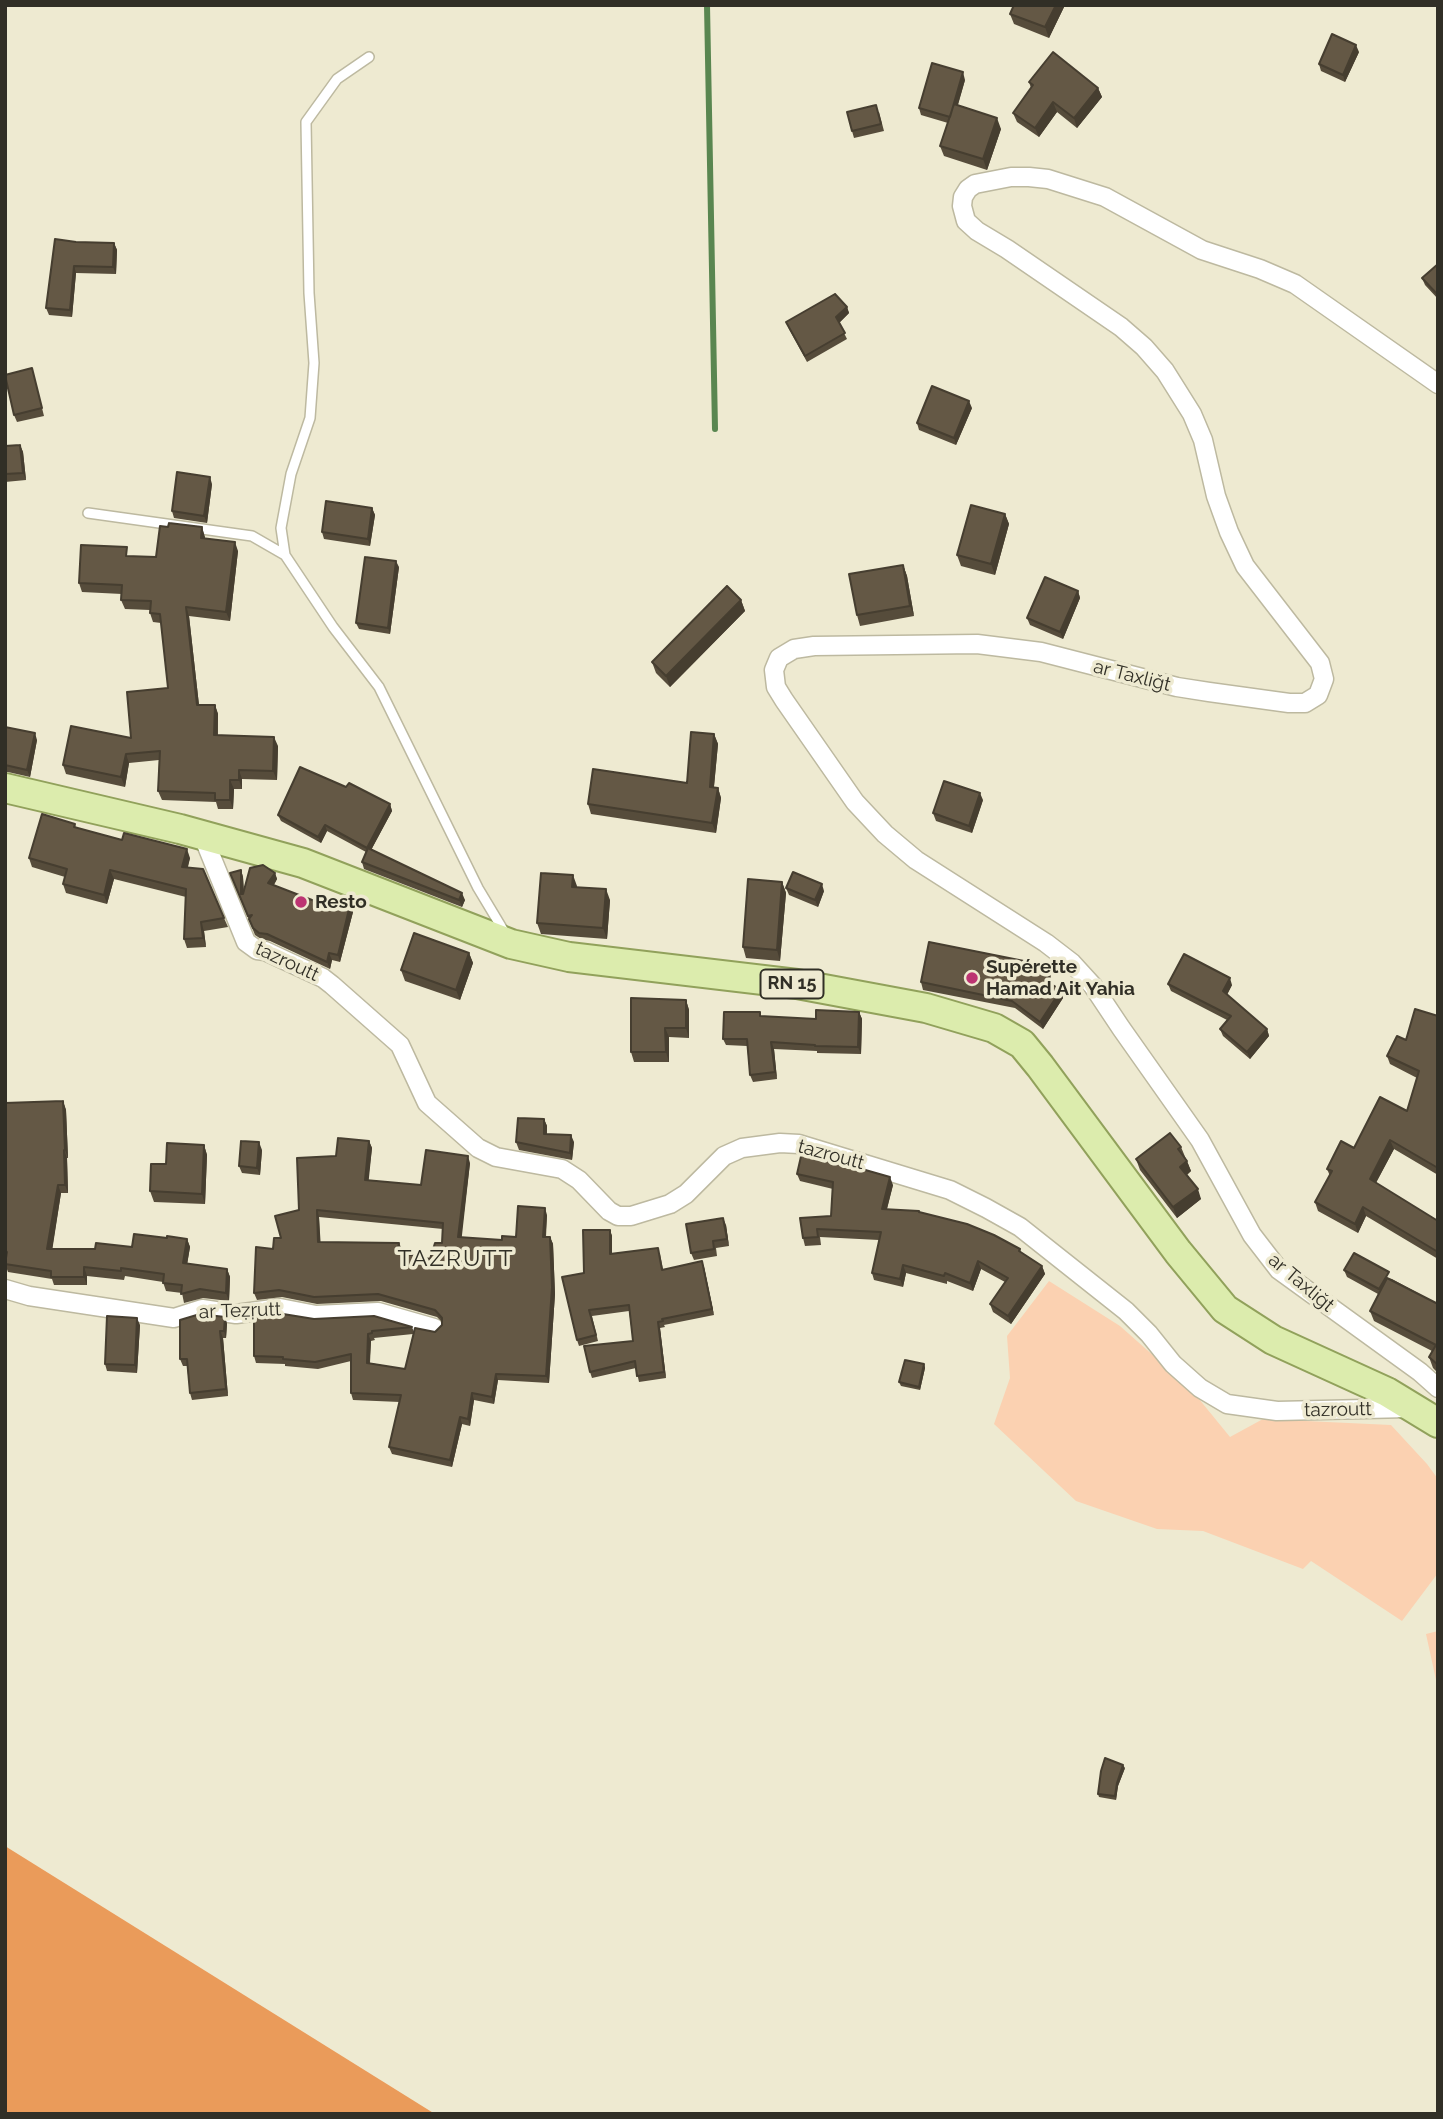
<!DOCTYPE html>
<html>
<head>
<meta charset="utf-8">
<style>
  body { margin:0 }
  #map { position:relative; width:1443px; height:2119px; overflow:hidden; background:#eeead1; font-family:Raleway,sans-serif }
  canvas { display:block }
  .frame { position:absolute; inset:0; border:7px solid #312f26; pointer-events:none }
</style>
</head>
<body>
<div id="map">
<canvas width="1443" height="2119"></canvas>
<div class="frame"></div>
</div>
<script>
const context = document.querySelector('canvas').getContext('2d');
context.lineJoin = 'round';
function fillPath(path, color) { context.fillStyle = color; context.fill(path, 'evenodd'); }
const poly = rows => new Path2D(rows.map(r => 'M' + r).join(''));
function strokePath(path, color, width, dash) { context.strokeStyle = color; context.lineWidth = width; context.lineCap = dash ? 'butt' : 'round'; context.setLineDash(dash || []); context.stroke(path); }
function write(font, color, halo, rows, align = 'center') {
  context.font = font + ' Raleway,sans-serif'; context.lineWidth = 7; context.setLineDash([]); context.textBaseline = 'middle'; context.strokeStyle = halo; context.fillStyle = color; for (const [text, x, y, turn = 0] of rows) {
    context.save(); context.translate(x, y); context.rotate((+turn || 0) * Math.PI / 180); context.textAlign = isNaN(turn) ? turn : align; if (halo) context.strokeText(text, 0, 0); context.fillText(text, 0, 0); context.restore();
  }
}
fillPath(poly([
  [1049,1281,1120,1326,1190,1388,1230,1437,1263,1419,1391,1425,1427,1464,1438,1479,1438,1573,1402,1621,1311,1561,1303,1569,1203,1531,1157,1529,1076,1501,994,1424,1010,1378,1007,1336],
  [1438,1631,1438,1689,1426,1634]
]), '#fbd1b1');
fillPath(poly([
  [5,1846,435,2114,5,2114]
]), '#ea9b5a');
strokePath(poly([
  [707,5,715,429]
]), '#598650', 6);
const service = poly([
  [88,513,252,536,285,555,333,627,379,687,478,888,505,933],
  [285,555,281,528,291,474,310,418,314,363,309,293,306,122,337,79,369,57]
]);
const minor = poly([
  [1438,384,1295,284,1260,269,1202,250,1105,197,1048,179,1029,177,1011,177,975,184,968,189,963,197,962,206,966,221,977,231,1007,249,1121,327,1144,347,1165,371,1192,414,1203,440,1216,496,1229,532,1245,566,1320,663,1324,679,1318,695,1305,703,1289,703,1209,692,1177,687,1041,652,977,644,814,646,794,649,779,658,774,670,776,687,784,700,855,802,885,834,916,860,1046,943,1072,963,1093,986,1121,1028,1200,1140,1252,1235,1279,1270,1420,1372,1438,1388],
  [202,834,246,942,257,950,265,951,323,978,332,985,400,1045,427,1103,478,1148,496,1157,562,1169,579,1180,609,1211,618,1216,631,1216,670,1204,686,1194,724,1156,742,1148,780,1143,799,1144,950,1190,986,1208,1020,1227,1126,1311,1149,1334,1173,1364,1200,1388,1227,1404,1277,1411,1409,1408],
  [5,1289,29,1296,174,1318,202,1309,236,1314,280,1308,316,1315,378,1312,434,1328]
]);
const primary = poly([
  [5,788,180,829,303,863,511,944,569,957,797,984,926,1008,994,1028,1022,1044,1040,1066,1178,1252,1225,1309,1273,1340,1387,1392,1438,1423]
]);
strokePath(service, '#bdb9a0', 12);
strokePath(minor, '#bdb9a0', 21);
strokePath(primary, '#91a15b', 32);
strokePath(service, '#fff', 9);
strokePath(minor, '#fff', 18);
strokePath(primary, '#dcecad', 28);
fillPath(poly([
  [1014,5,1065,5,1049,38,1014,24,1010,14],
  [1359,52,1345,82,1321,71,1319,64],
  [965,80,958,105,1001,129,987,170,944,156,940,146,948,123,921,115,919,108],
  [1029,82,1098,88,1102,97,1077,128,1057,112,1039,137,1017,122,1013,113,1031,88],
  [879,112,884,131,854,138,852,131],
  [76,242,114,243,117,250,116,274,76,273,72,317,49,315,46,308],
  [1438,264,1438,299,1425,285,1422,278],
  [847,307,849,313,839,323,847,339,807,362,789,329,786,322],
  [34,376,44,416,17,422,14,415],
  [972,408,956,445,919,430,917,423],
  [20,445,23,452,26,480,5,482,5,446],
  [212,484,207,523,174,518,172,511],
  [372,508,375,515,370,546,324,539,322,532],
  [1005,514,1009,524,995,575,961,566,957,555],
  [168,527,202,527,205,539,238,551,230,621,189,616,199,705,215,705,218,714,218,735,278,746,277,780,242,779,242,789,234,789,233,809,218,809,216,802,162,800,158,791,159,760,129,763,125,787,66,774,63,765,131,738,168,688,161,623,153,622,150,613,150,610,125,609,121,600,122,594,82,592,79,583,130,556,156,557],
  [903,565,907,576,914,616,860,626,857,615],
  [399,567,390,634,359,629,356,623],
  [1078,591,1080,598,1063,639,1030,625,1027,618],
  [741,600,745,611,670,687,656,673,652,662],
  [5,727,37,740,30,777,8,772,5,772],
  [714,734,718,744,714,787,718,788,721,798,716,833,591,814,588,804,687,783],
  [346,787,390,804,392,811,371,850,465,900,462,907,364,869,362,862,366,852,327,831,321,843,281,821,278,815],
  [983,800,972,833,936,821,933,813],
  [75,824,76,828,190,858,188,867,224,918,228,927,204,931,206,947,187,948,184,939,186,897,114,879,107,904,66,893,63,884,65,877,32,867,29,858],
  [241,870,243,877,244,891,275,873,277,879,274,885,325,905,350,905,353,912,340,962,332,960,330,969,270,941,261,939,255,935,230,873],
  [782,882,786,893,780,961,746,958,743,947],
  [577,886,577,887,610,900,607,939,541,934,537,923],
  [786,888,824,891,818,907,789,895],
  [469,953,473,963,460,1000,405,981,401,970],
  [1050,975,1052,982,1051,984,1063,998,1043,1029,1015,1008,923,990,921,982],
  [1168,984,1232,985,1227,995,1267,1029,1269,1036,1250,1059,1223,1036,1220,1029,1227,1020,1171,991],
  [686,1000,689,1010,689,1038,669,1037,669,1062,634,1062,631,1052],
  [859,1012,862,1019,861,1054,817,1053,817,1051,774,1049,777,1079,753,1082,750,1075,747,1046,726,1045,723,1039,762,1016,816,1019],
  [1438,1016,1438,1175,1394,1149,1376,1183,1438,1221,1438,1259,1366,1216,1358,1233,1318,1211,1315,1202,1330,1176,1327,1169,1354,1148,1407,1111,1417,1078,1390,1064,1387,1056],
  [63,1101,66,1110,68,1158,67,1158,68,1193,61,1193,52,1249,95,1249,132,1247,167,1238,187,1239,190,1247,187,1264,227,1269,230,1277,229,1301,203,1298,184,1303,182,1293,166,1291,163,1282,125,1276,124,1280,87,1276,87,1285,54,1285,52,1279,8,1272,5,1264,5,1103],
  [544,1119,547,1126,547,1134,574,1142,572,1160,519,1150,516,1142],
  [369,1141,372,1148,368,1180,421,1185,470,1163,461,1237,502,1240,516,1237,547,1215,546,1237,550,1237,553,1244,555,1294,549,1383,498,1380,494,1404,474,1400,470,1426,462,1424,452,1467,392,1454,389,1447,400,1402,353,1400,351,1393,351,1361,318,1369,285,1366,285,1364,256,1363,254,1356,314,1319,412,1327,414,1332,435,1332,442,1325,442,1322,437,1317,381,1301,317,1304,282,1297,257,1300,254,1293,273,1249,336,1156],
  [319,1217,443,1229,442,1243,430,1259,401,1253,402,1250,399,1243,320,1242],
  [413,1334,405,1369,370,1363,371,1341,375,1340,374,1338],
  [204,1145,207,1155,205,1204,154,1202,150,1191],
  [1181,1147,1191,1171,1187,1175,1201,1199,1177,1218,1140,1170,1136,1159],
  [262,1150,260,1175,242,1173,239,1166],
  [797,1174,893,1185,887,1209,920,1213,1020,1249,1021,1252,1042,1266,1045,1274,1011,1324,993,1312,990,1304,1005,1282,981,1269,973,1291,947,1281,947,1284,906,1273,903,1287,874,1280,872,1273,879,1240,820,1237,821,1245,805,1246,803,1238,831,1216,833,1189,800,1181],
  [726,1225,729,1246,716,1248,717,1256,694,1260,691,1253],
  [610,1230,612,1236,612,1254,660,1254,663,1269,704,1267,714,1315,664,1325,665,1327,660,1328,666,1378,639,1382,636,1368,592,1378,590,1372,633,1341,629,1311,592,1316,598,1341,579,1346,577,1340,584,1273],
  [1344,1270,1392,1279,1438,1304,1438,1373,1433,1368,1429,1357,1432,1351,1374,1321,1370,1311,1378,1294,1347,1277],
  [225,1317,227,1324,226,1338,223,1338,228,1396,192,1400,190,1393,187,1366,183,1366,180,1359],
  [140,1325,137,1373,107,1371,105,1364],
  [924,1364,925,1368,920,1390,901,1386,899,1382],
  [1125,1768,1118,1786,1116,1800,1099,1797,1098,1794]
]), '#564c3b');
fillPath(poly([
  [1056,5,1065,5,1049,38,1045,27],
  [1356,45,1359,52,1345,82,1343,75],
  [963,72,965,80,952,124,950,117],
  [1098,88,1102,97,1077,128,1074,118],
  [1053,102,1057,112,1039,137,1035,128],
  [997,118,1001,129,987,170,983,159],
  [114,243,117,250,116,274,113,267],
  [74,266,76,273,72,317,70,310],
  [847,307,849,313,838,324,836,317],
  [969,401,972,408,956,445,954,438],
  [20,445,23,452,26,480,23,473],
  [210,477,212,484,207,523,204,516],
  [372,508,375,515,370,546,368,539],
  [1005,514,1009,524,995,575,991,564],
  [202,527,205,537,204,547,201,538],
  [235,542,238,551,230,621,226,612],
  [396,561,399,567,390,634,388,628],
  [903,565,907,576,914,616,910,606],
  [1078,591,1080,598,1063,639,1060,632],
  [741,600,745,611,670,687,666,676],
  [186,607,189,616,200,714,197,705],
  [215,705,218,714,217,744,214,735],
  [35,733,37,740,30,777,27,770],
  [714,734,718,744,713,796,710,787],
  [274,737,278,746,277,780,273,771],
  [126,754,129,763,125,787,121,777],
  [239,770,242,779,242,789,239,780],
  [230,780,234,789,233,809,230,800],
  [718,788,721,798,716,833,712,823],
  [980,793,983,800,972,833,969,826],
  [390,804,392,811,369,854,367,848],
  [325,825,327,831,321,843,318,837],
  [187,849,190,858,185,876,182,867],
  [110,870,114,879,107,904,104,895],
  [241,870,243,877,244,900,241,894],
  [275,873,277,879,271,889,268,883],
  [573,875,577,886,576,898,572,887],
  [782,882,786,893,780,961,777,950],
  [822,884,824,891,818,907,815,900],
  [606,889,610,900,607,939,603,928],
  [462,893,465,900,462,907,459,900],
  [350,905,353,912,340,962,338,955],
  [201,922,204,931,206,947,203,938],
  [329,953,332,960,330,969,327,962],
  [469,953,473,963,460,1000,456,990],
  [1050,975,1052,982,1048,988,1046,981],
  [1230,978,1232,985,1225,998,1223,991],
  [1061,990,1063,998,1043,1029,1040,1022],
  [686,1000,689,1010,689,1038,686,1028],
  [859,1012,862,1019,861,1054,858,1047],
  [665,1028,669,1037,669,1062,666,1052],
  [1267,1029,1269,1036,1250,1059,1247,1052],
  [771,1042,774,1049,777,1079,775,1072],
  [63,1101,66,1110,68,1158,65,1150],
  [544,1119,547,1126,546,1141,544,1134],
  [571,1135,574,1142,572,1160,570,1153],
  [1390,1140,1394,1149,1373,1188,1370,1179],
  [369,1141,372,1148,368,1187,365,1180],
  [259,1142,262,1150,260,1175,257,1168],
  [204,1145,207,1155,205,1204,202,1194],
  [64,1150,67,1158,68,1193,65,1185],
  [468,1156,470,1163,461,1244,458,1237],
  [1187,1161,1191,1171,1184,1177,1180,1167],
  [890,1177,893,1185,885,1216,882,1209],
  [58,1185,61,1193,51,1258,47,1249],
  [1198,1189,1201,1199,1177,1218,1173,1207],
  [1363,1207,1366,1216,1358,1233,1355,1224],
  [545,1208,547,1215,545,1244,543,1237],
  [317,1210,319,1217,321,1249,318,1242],
  [723,1218,726,1225,729,1246,727,1239],
  [610,1230,612,1236,612,1260,610,1254],
  [550,1237,553,1244,555,1294,549,1383,546,1376],
  [187,1239,190,1247,186,1271,183,1263],
  [399,1243,402,1250,400,1259,397,1252],
  [702,1261,704,1267,714,1315,712,1309],
  [978,1261,981,1269,973,1291,970,1283],
  [903,1265,906,1273,903,1287,900,1279],
  [1042,1266,1045,1274,1011,1324,1008,1316],
  [84,1267,87,1276,87,1285,84,1277],
  [227,1269,230,1277,229,1301,226,1293],
  [225,1317,227,1324,226,1338,224,1331],
  [137,1318,140,1325,137,1373,135,1365],
  [658,1322,660,1328,666,1378,664,1372],
  [220,1331,223,1338,228,1396,226,1389],
  [368,1334,371,1341,369,1370,367,1363],
  [924,1364,925,1368,920,1390,919,1387],
  [496,1374,498,1380,494,1404,492,1397],
  [472,1393,474,1400,470,1426,468,1419],
  [460,1417,462,1424,452,1467,450,1460],
  [1123,1765,1125,1768,1118,1786,1116,1800,1115,1796,1117,1783]
]), '#463e30');
const building = poly([
  [1014,5,1056,5,1045,27,1010,14,1014,5],
  [1332,34,1356,45,1343,75,1319,64,1332,34],
  [1053,52,1098,88,1074,118,1053,102,1035,128,1013,113,1033,85,1029,82,1053,52],
  [932,63,963,72,950,117,919,108,932,63],
  [954,104,997,118,983,159,940,146,954,104],
  [876,105,881,124,852,131,847,112,876,105],
  [55,239,76,242,114,243,113,267,74,266,70,310,46,308,55,239],
  [1438,264,1438,295,1422,278,1438,264],
  [835,294,847,307,836,317,845,333,805,356,786,322,835,294],
  [32,368,42,408,14,415,5,375,32,368],
  [932,386,969,401,954,438,917,423,932,386],
  [20,445,23,473,5,474,5,446,20,445],
  [177,472,210,477,204,516,172,511,177,472],
  [326,501,372,508,368,539,322,532,326,501],
  [971,505,1005,514,991,564,957,555,971,505],
  [169,523,202,527,201,538,235,542,226,612,186,607,197,705,215,705,214,735,274,737,273,771,239,770,239,780,230,780,230,800,215,800,215,793,158,791,160,751,126,754,121,777,63,765,71,726,131,738,127,692,168,688,160,614,150,613,151,601,121,600,122,585,79,583,81,545,127,547,126,556,156,557,160,526,168,527,169,523],
  [365,557,396,561,388,628,356,623,365,557],
  [903,565,910,606,857,615,849,574,903,565],
  [1045,577,1078,591,1060,632,1027,618,1045,577],
  [727,586,741,600,666,676,652,662,727,586],
  [5,727,35,733,27,770,5,765,5,727],
  [691,732,714,734,710,787,718,788,712,823,588,804,593,769,687,783,691,732],
  [300,767,346,787,349,783,390,804,367,848,325,825,318,837,278,815,300,767],
  [944,781,980,793,969,826,933,813,944,781],
  [42,814,75,824,74,827,122,840,124,833,187,849,182,867,203,869,224,918,201,922,203,938,184,939,186,889,110,870,104,895,63,884,67,869,29,858,42,814],
  [368,848,462,893,459,900,362,862,368,848],
  [263,865,275,873,268,883,325,905,327,900,350,905,338,955,329,953,327,962,267,934,259,933,253,928,249,919,252,915,248,916,230,873,241,870,241,894,243,894,250,868,263,865],
  [793,872,822,884,815,900,786,888,793,872],
  [541,873,573,875,572,887,606,889,603,928,537,923,541,873],
  [748,879,782,882,777,950,743,947,748,879],
  [414,933,469,953,456,990,401,970,414,933],
  [929,942,1029,962,1050,975,1046,981,1061,990,1040,1022,1012,1001,921,982,929,942],
  [1184,954,1230,978,1223,991,1267,1029,1247,1052,1220,1029,1231,1016,1168,984,1184,954],
  [631,998,686,1000,686,1028,665,1028,666,1052,631,1052,631,998],
  [1415,1009,1438,1016,1438,1168,1390,1140,1370,1179,1438,1221,1438,1252,1363,1207,1355,1224,1315,1202,1332,1171,1327,1169,1341,1141,1354,1148,1380,1097,1407,1111,1419,1071,1387,1056,1397,1036,1406,1040,1415,1009],
  [816,1010,859,1012,858,1047,815,1046,815,1045,771,1042,775,1072,750,1075,747,1039,723,1039,724,1012,760,1012,760,1016,816,1019,816,1010],
  [63,1101,65,1150,64,1150,65,1185,58,1185,47,1249,95,1249,96,1243,132,1247,134,1234,167,1238,167,1236,187,1239,183,1263,227,1269,226,1293,200,1289,181,1294,182,1285,163,1283,164,1274,121,1268,121,1271,84,1267,84,1277,51,1277,51,1271,5,1264,7,1252,5,1251,5,1103,63,1101],
  [518,1118,544,1119,544,1134,571,1135,570,1153,516,1142,518,1118],
  [1170,1133,1181,1147,1178,1149,1187,1161,1180,1167,1198,1189,1173,1207,1136,1159,1170,1133],
  [338,1138,369,1141,365,1180,421,1185,426,1150,468,1156,458,1237,502,1240,502,1236,516,1237,518,1206,545,1208,543,1237,550,1237,552,1287,546,1376,496,1374,492,1397,472,1393,468,1419,460,1417,450,1460,389,1447,401,1395,351,1393,351,1354,315,1362,283,1359,283,1357,254,1356,254,1316,277,1313,314,1319,374,1316,412,1327,372,1331,372,1333,368,1334,367,1363,405,1369,415,1328,435,1332,442,1325,442,1318,435,1310,378,1294,314,1297,279,1290,254,1293,256,1247,273,1249,274,1238,281,1238,275,1216,299,1210,297,1158,336,1156,338,1138],
  [317,1210,443,1223,442,1243,435,1243,430,1259,397,1252,399,1243,318,1242,317,1210],
  [241,1141,259,1142,257,1168,239,1166,241,1141],
  [167,1143,204,1145,202,1194,150,1191,151,1164,166,1164,167,1143],
  [802,1152,890,1177,882,1209,919,1211,919,1212,967,1224,994,1235,1020,1249,1019,1251,1042,1266,1008,1316,990,1304,1008,1278,978,1261,970,1283,945,1273,944,1276,903,1265,900,1279,872,1273,881,1232,817,1229,818,1237,803,1238,800,1218,831,1216,833,1182,797,1174,802,1152],
  [723,1218,727,1239,713,1241,714,1249,691,1253,686,1224,723,1218],
  [583,1230,610,1230,610,1254,658,1248,662,1270,702,1261,712,1309,662,1319,663,1321,658,1322,664,1372,637,1376,635,1361,590,1372,584,1346,633,1341,629,1305,589,1310,596,1335,577,1340,562,1277,584,1273,583,1230],
  [1354,1253,1389,1272,1379,1289,1344,1270,1354,1253],
  [1387,1278,1438,1304,1438,1365,1429,1357,1436,1345,1370,1311,1387,1278],
  [200,1314,225,1317,224,1331,220,1331,226,1389,190,1393,187,1359,180,1359,180,1320,200,1314],
  [107,1316,137,1318,135,1365,105,1364,107,1316],
  [905,1360,924,1364,919,1387,899,1382,905,1360],
  [1105,1758,1123,1765,1117,1783,1115,1796,1098,1794,1101,1771,1105,1758]
]);
fillPath(building, '#645845');
strokePath(building, '#463e30', 2);
for (const [x, y, r, color] of [
  [301,902,7,"#bc3472"],
  [972,978,7,"#bc3472"]
]) { const dot = new Path2D(); dot.arc(x, y, r, 0, 2 * Math.PI); context.fillStyle = color; context.fill(dot); strokePath(dot, '#eeead1', 2.5); }
for (const [x, y, w] of [
  [792,984,63]
]) { const box = new Path2D(); box.roundRect(x - w / 2, y - 14.5, w, 29, 5); context.fillStyle = '#eeead1'; context.fill(box); strokePath(box, '#312f26', 2); }
write('bold 18px', '#312f26', null, [
  ["RN 15",792,984]
]);
write('19px', '#312f26', '#eeead1', [
  ["ar Taxliǧt",1132,676,14],
  ["tazroutt",287,962,25],
  ["tazroutt",831,1155,15],
  ["ar Taxliǧt",1301,1283,40],
  ["ar Teẓṛutt",240,1311,-2],
  ["tazroutt",1338,1410,-1]
]);
write('bold 19px', '#312f26', '#eeead1', [
  ["Resto",315,902],
  ["Supérette",986,967],
  ["Hamad Ait Yahia",986,989]
], 'left');
context.letterSpacing = '2px';
write('23px', '#312f26', '#eeead1', [
  ["TAZRUTT",456,1259]
]);
context.letterSpacing = '0px';
</script>
</body>
</html>
